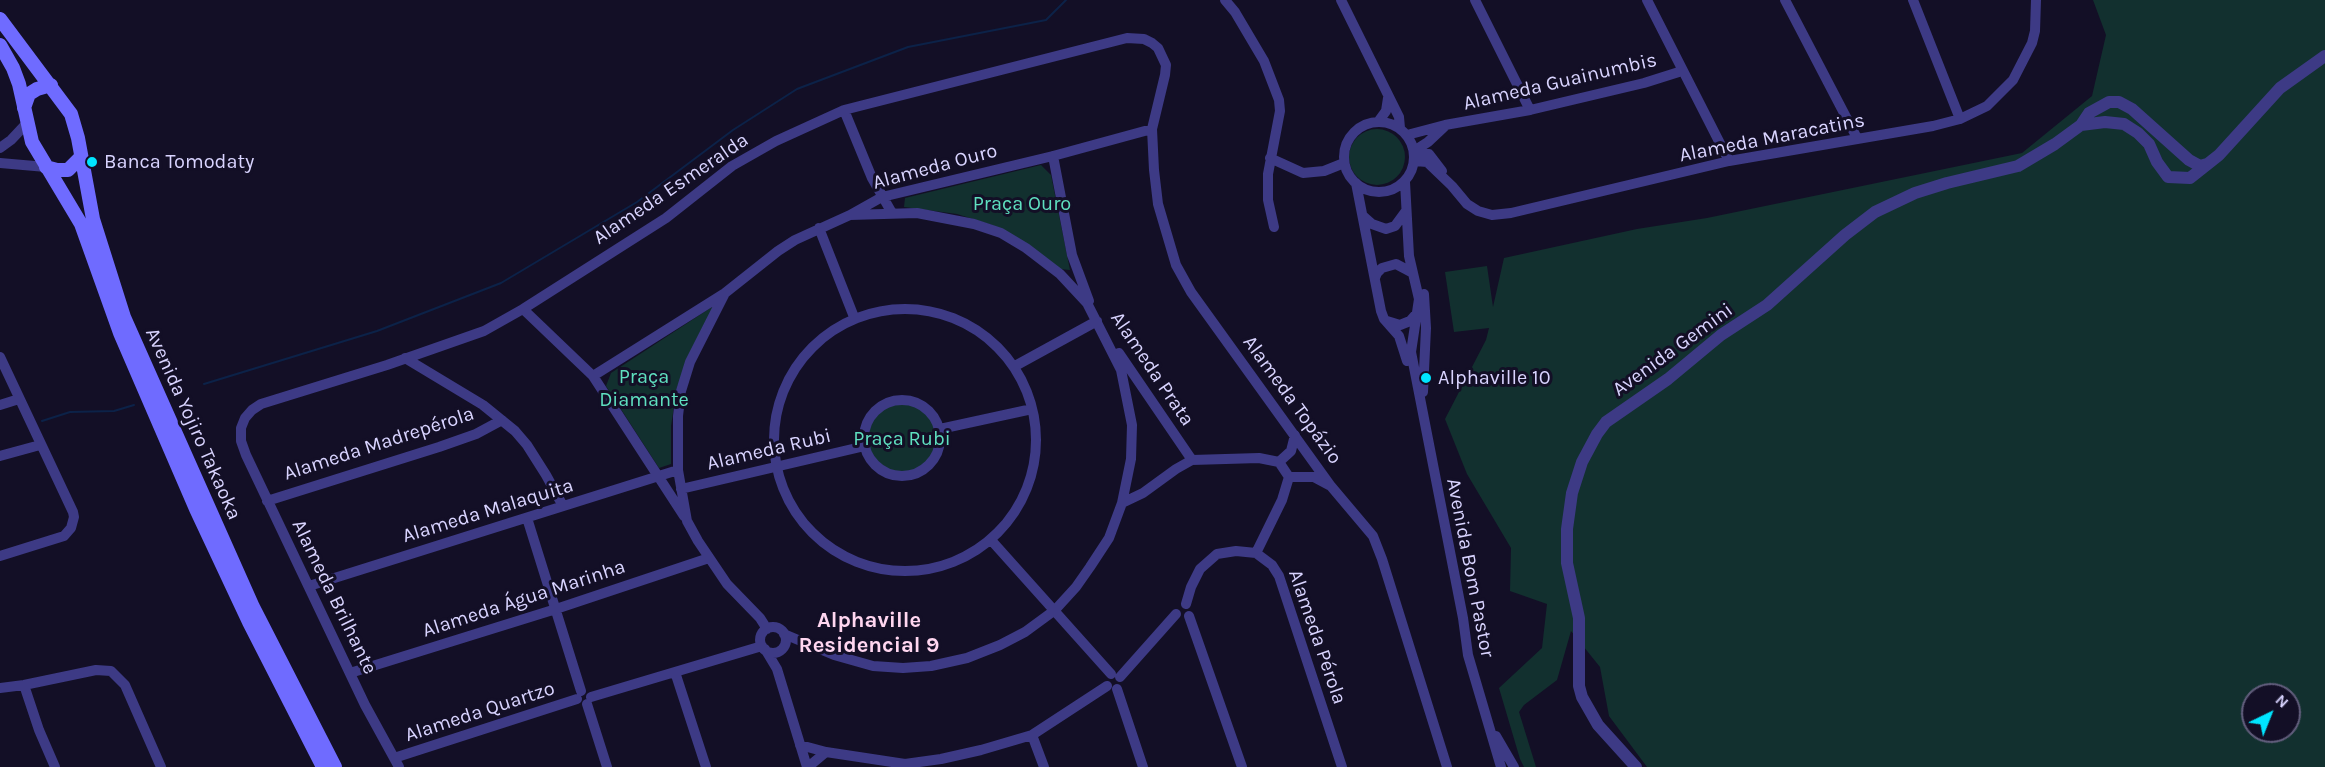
<!DOCTYPE html>
<html>
<head>
<meta charset="utf-8">
<style>
  body { margin:0 }
  #map { position:relative; width:2325px; height:767px; overflow:hidden; background:#130f26; font-family:Karla,sans-serif }
  canvas { display:block }
  .north { position:absolute; left:2241px; top:683px; width:60px; height:60px; box-sizing:border-box; background:#130f26; border:2px solid #625e7d; border-radius:50%; rotate:43deg; font-size:16px; font-weight:700; line-height:24px; text-align:center; color:#d9d4ff }
  .north::after { content:''; display:block; margin:auto; width:21px; height:27px; background:#00e5ff; clip-path:polygon(50% 0,100% 100%,50% 72%,0 100%) }
</style>
</head>
<body>
<div id="map">
<canvas width="2325" height="767"></canvas>
<div class="north">N</div>
</div>
<script>
const context = document.querySelector('canvas').getContext('2d');
context.lineJoin = 'round';
function fillPath(path, color) { context.fillStyle = color; context.fill(path, 'evenodd'); }
const poly = rows => new Path2D(rows.map(r => 'M' + r).join(''));
function strokePath(path, color, width, dash) { context.strokeStyle = color; context.lineWidth = width; context.lineCap = dash ? 'butt' : 'round'; context.setLineDash(dash || []); context.stroke(path); }
function write(font, color, halo, rows, align = 'center') {
  context.font = font + ' Karla,sans-serif'; context.lineWidth = 6; context.setLineDash([]); context.textBaseline = 'middle'; context.strokeStyle = halo; context.fillStyle = color; for (const [text, x, y, turn = 0] of rows) {
    context.save(); context.translate(x, y); context.rotate((+turn || 0) * Math.PI / 180); context.textAlign = isNaN(turn) ? turn : align; if (halo) context.strokeText(text, 0, 0); context.fillText(text, 0, 0); context.restore();
  }
}
fillPath(poly([
  [2093,0,2325,0,2325,767,1647,767,1609,716,1600,667,1571,631,1557,680,1524,705,1519,712,1536,767,1524,767,1520,759,1499,688,1542,648,1547,604,1510,591,1511,548,1467,474,1445,419,1486,340,1489,328,1454,332,1445,272,1487,266,1493,307,1504,258,1637,229,1707,218,2022,153,2092,96,2106,35],
  [2253,695,2289,695,2289,731,2253,731],
  '1349 157a28 28 0 1 1 56 0a28 28 0 1 1-56 0Z',
  [1041,165,1051,175,1070,270,1060,269,992,225,957,214,904,207,905,198],
  [715,305,677,387,671,426,671,464,659,468,606,386,611,373],
  '865 439a37 37 0 1 1 74 0a37 37 0 1 1-74 0Z'
]), '#12302f');
strokePath(poly([
  [204,384,377,331,501,283,637,202,733,130,797,89,908,47,1046,20,1066,0],
  [42,421,70,412,114,411,134,405]
]), '#0c2248', 2);
strokePath(poly([
  [1225,0,1235,12,1264,61,1279,100,1280,111,1268,174,1268,200,1274,227],
  [1341,0,1399,117,1400,128],
  [1475,0,1530,110],
  [1647,0,1729,161],
  [1785,0,1857,138],
  [1913,0,1960,119],
  [844,110,872,178,892,213],
  '1344 157a35 35 0 1 1 70 0a35 35 0 1 1-70 0Z',
  [1378,122,1386,111,1388,98],
  [1407,135,1445,125,1530,110,1644,83,1682,71],
  [0,148,11,140,27,123],
  [1414,151,1428,142,1445,126],
  [1415,153,1429,154,1442,171],
  [1053,156,1072,255,1089,301],
  [1270,158,1303,173,1324,171,1344,163],
  [1415,161,1427,162,1452,186,1467,204,1478,211,1492,215,1511,213,1729,161,1933,126,1960,119,1987,106,2013,80,2032,43,2035,31,2036,0],
  [0,163,46,167],
  [1405,182,1409,256,1419,299,1411,352,1463,618,1468,655,1501,767],
  [1356,183,1381,311,1384,319,1399,336,1407,361],
  [1363,216,1372,224,1386,229,1395,226,1406,211],
  [819,228,854,317],
  [1375,278,1377,273,1382,268,1396,264,1413,273],
  [724,295,690,362,681,391,678,416,678,470,687,521,698,541,727,584,760,618,767,629],
  '774 440a131 131 0 1 1 262 0a131 131 0 1 1-262 0Z',
  [523,309,593,376,684,516],
  [1387,321,1400,325,1410,321,1417,313],
  [1119,353,1192,460],
  [0,357,73,512,74,517,71,528,64,536,0,556],
  [405,358,483,405,515,431,527,445,546,475,563,506],
  [1015,366,1097,321],
  [593,376,725,293,778,251,795,240,850,215,882,197,1053,156,1152,129],
  [1423,392,1426,328,1424,294],
  '864 438a38 38 0 1 1 76 0a38 38 0 1 1-76 0Z',
  [0,405,19,399],
  [940,429,1032,409],
  [0,456,40,445],
  [1279,462,1291,451,1295,435],
  [681,489,865,446],
  [267,501,439,447,476,434,502,420],
  [1122,503,1143,493,1176,469,1192,460,1259,458,1279,462,1289,477,1314,477,1329,485],
  [527,518,581,691],
  [991,540,1111,674],
  [1256,553,1282,500,1289,477],
  [309,586,678,470],
  [1186,604,1191,587,1200,569,1217,554,1236,551,1256,553,1272,565,1279,576,1342,767],
  [1189,616,1242,767],
  '760 640a13 13 0 1 1 26 0a13 13 0 1 1-26 0Z',
  [784,634,834,655,873,666,903,668,931,666,967,658,1000,645,1025,632,1055,610,1076,587,1090,567,1109,538,1122,503,1131,459,1132,425,1121,370,1087,303,1060,274,1026,248,1001,233,974,224,917,213,850,215],
  [765,649,777,669,807,767],
  [675,672,706,767],
  [350,673,556,609,709,558],
  [1120,677,1176,614],
  [24,685,39,730,55,767],
  [0,688,24,685,96,670,111,671,125,685,161,767],
  [1117,689,1143,767],
  [591,697,762,646],
  [587,704,607,767],
  [1032,735,1044,767],
  [1496,736,1514,767],
  [800,745,826,752,905,764,941,759,981,750,1032,735,1107,686],
  [394,758,577,699],
  [399,767,365,705,246,455,241,441,241,428,245,418,252,410,261,404,387,365,484,331,523,309,666,218,732,166,776,141,844,110,1127,38,1144,39,1152,43,1158,48,1166,65,1165,75,1152,129,1154,170,1158,204,1176,265,1191,292,1330,485,1373,536,1382,559,1447,767],
  [808,767,826,752]
]), '#3d3a85', 10);
strokePath(poly([
  [2081,125,2105,122,2124,124,2138,133,2149,144,2157,162,2168,177,2190,178,2219,155,2280,88,2325,56],
  [1636,767,1598,725,1582,697,1579,686,1579,618,1567,563,1567,529,1572,493,1582,462,1597,434,1606,422,1668,379,1721,335,1767,305,1845,235,1875,212,1915,193,1947,183,2018,166,2055,144,2081,125,2089,113,2109,102,2119,102,2132,109,2189,160,2200,166,2207,164]
]), '#3d3a85', 12);
strokePath(poly([
  [0,19,71,114,78,138,93,219,124,317,253,607,335,767],
  [0,45,13,68,19,84,32,142,81,224,120,333,196,509,249,622,323,767],
  [24,108,29,94,37,89,51,85],
  [46,167,57,170,68,170,81,157]
]), '#6f6bff', 14);
for (const [x, y, r, color] of [
  [92,162,6,"#00e5ff"],
  [1426,378,6,"#00e5ff"]
]) { const dot = new Path2D(); dot.arc(x, y, r, 0, 2 * Math.PI); context.fillStyle = color; context.fill(dot); strokePath(dot, '#130f26', 2); }
write('20px', '#d9d4ff', '#130f26', [
  ["Alameda Guainumbis",1560,82,-13],
  ["Alameda Maracatins",1772,138,-11],
  ["Alameda Ouro",935,167,-15],
  ["Alameda Esmeralda",671,189,-34],
  ["Avenida Gemini",1673,350,-36],
  ["Alameda Prata",1152,369,56],
  ["Alameda Topázio",1292,400,54],
  ["Avenida Yojiro Takaoka",193,424,66],
  ["Alameda Madrepérola",379,444,-18],
  ["Alameda Rubi",769,450,-13],
  ["Alameda Malaquita",488,511,-17],
  ["Avenida Bom Pastor",1470,568,79],
  ["Alameda Brilhante",334,597,64],
  ["Alameda Água Marinha",524,599,-18],
  ["Alameda Pérola",1317,637,71],
  ["Alameda Quartzo",480,712,-18]
]);
write('20px', '#d9d4ff', '#130f26', [
  ["Banca Tomodaty",104,162],
  ["Alphaville 10",1438,378]
], 'left');
write('20px', '#5fe0c0', '#130f26', [
  ["Praça Ouro",1022,204],
  ["Praça",644,377],
  ["Diamante",644,400],
  ["Praça Rubi",902,439]
]);
write('bold 22px', '#ffd6f0', '#130f26', [
  ["Alphaville",869,621],
  ["Residencial 9",869,646]
]);
</script>
</body>
</html>
